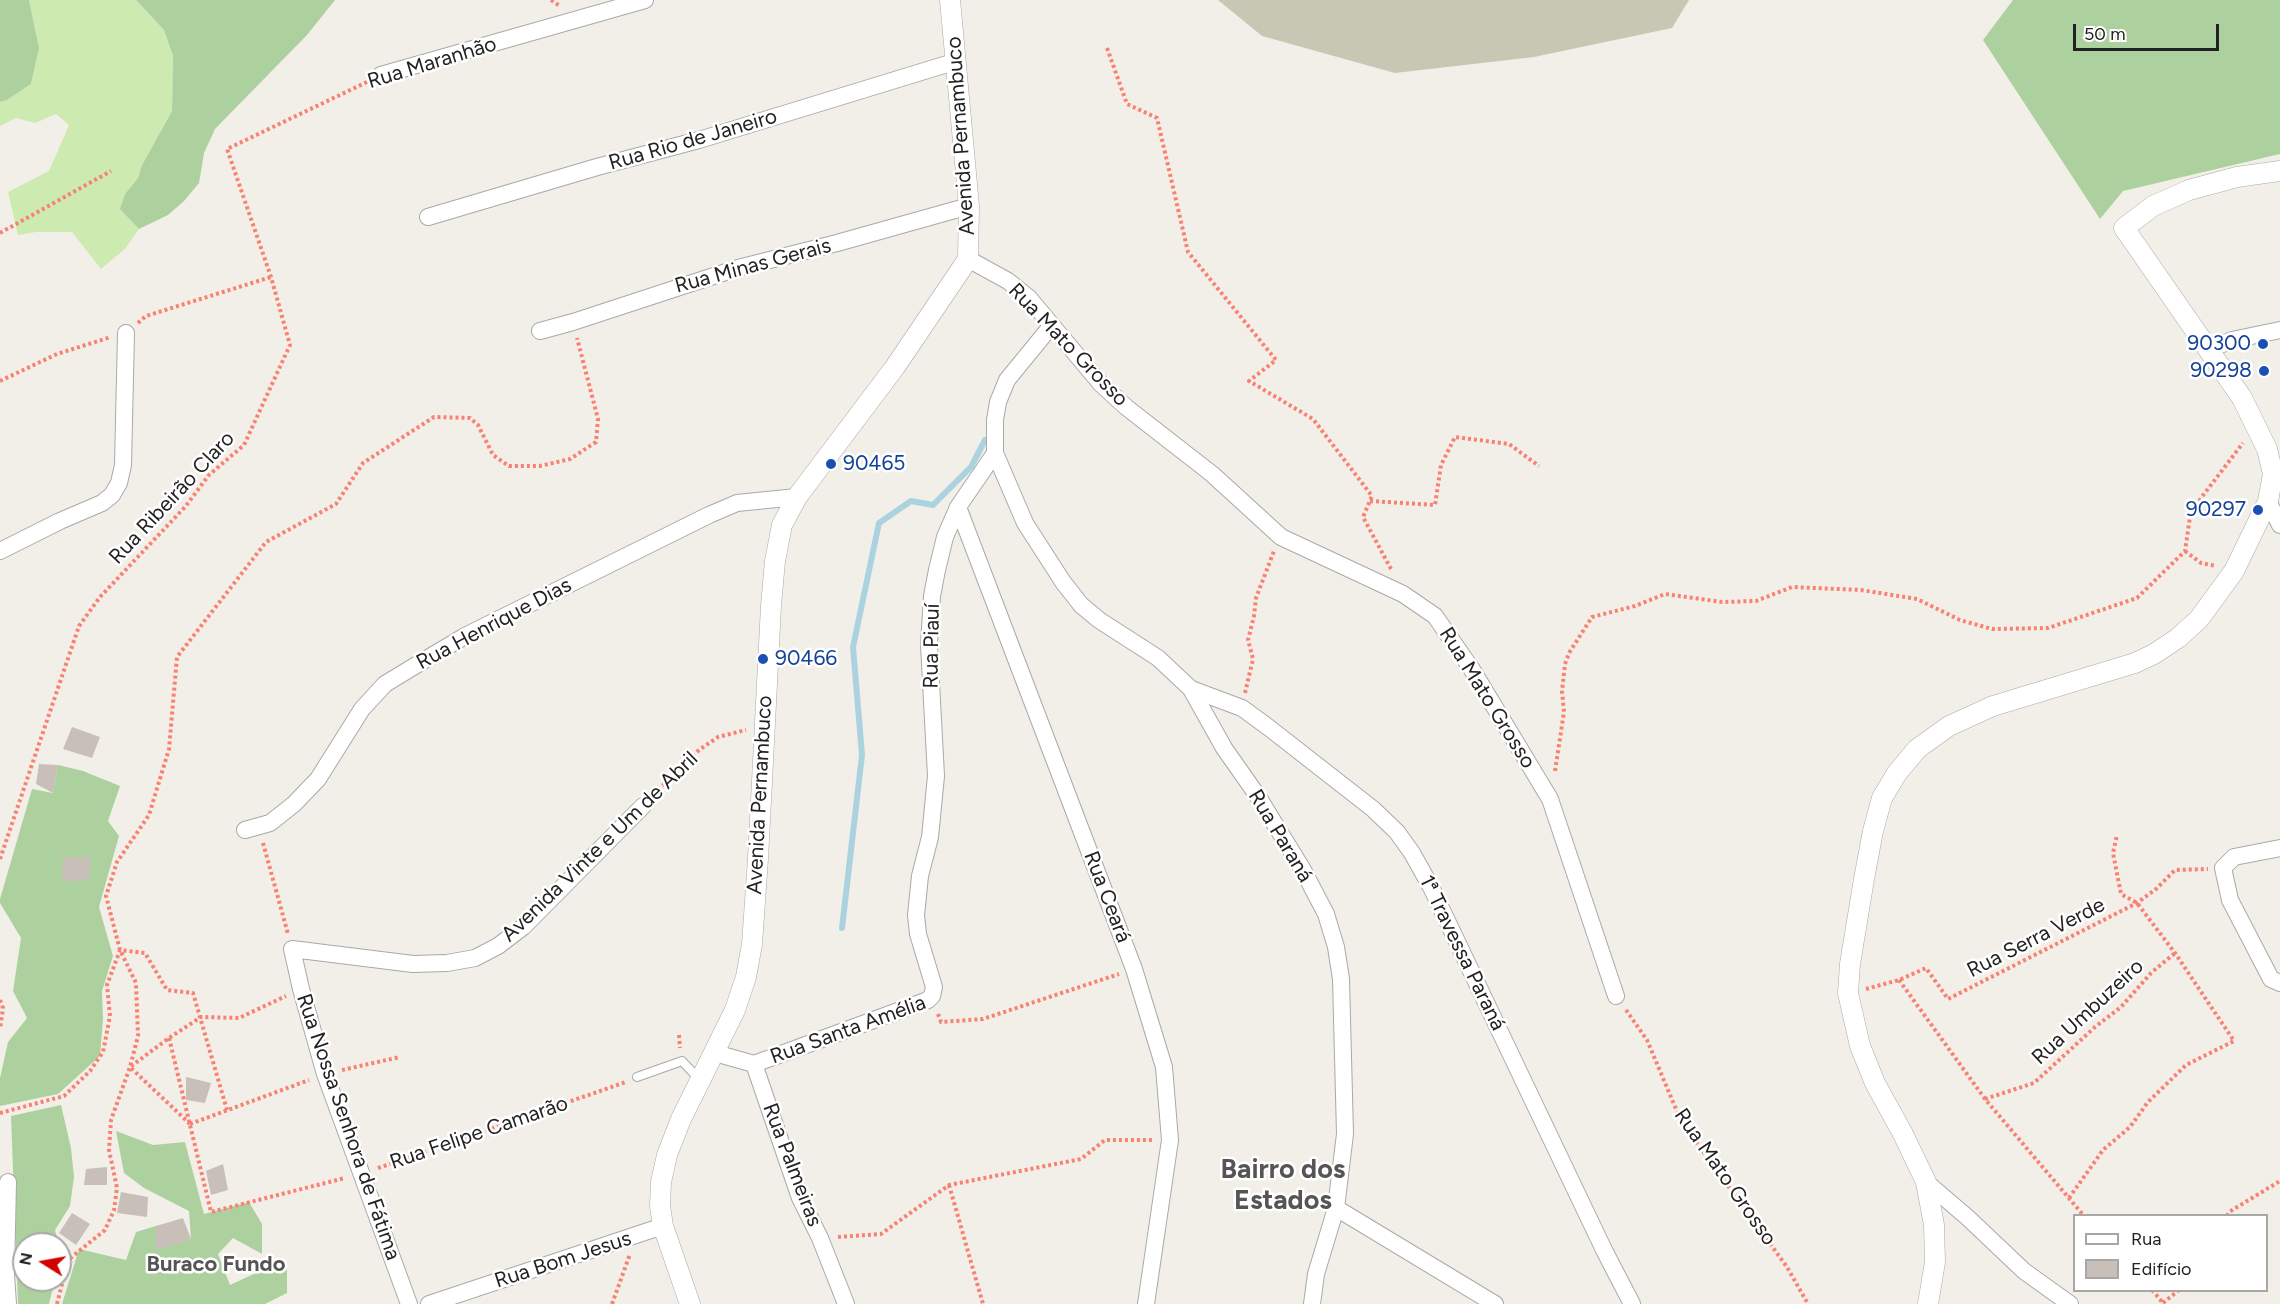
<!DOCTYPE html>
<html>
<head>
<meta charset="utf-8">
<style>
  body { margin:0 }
  #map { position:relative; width:2280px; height:1304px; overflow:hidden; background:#f2efe9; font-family:Figtree,sans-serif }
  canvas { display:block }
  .legend { position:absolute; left:2073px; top:1214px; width:195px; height:78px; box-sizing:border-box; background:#fff; border:2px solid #a7a7a7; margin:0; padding:8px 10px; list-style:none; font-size:18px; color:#222 }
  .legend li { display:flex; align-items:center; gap:12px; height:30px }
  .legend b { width:30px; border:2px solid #a7a7a7 }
  .north { position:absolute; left:12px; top:1232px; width:60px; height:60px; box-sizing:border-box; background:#fff; border:2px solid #a7a7a7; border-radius:50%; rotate:281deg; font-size:16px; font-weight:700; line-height:24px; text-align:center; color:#222 }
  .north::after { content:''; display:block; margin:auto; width:21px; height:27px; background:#d40000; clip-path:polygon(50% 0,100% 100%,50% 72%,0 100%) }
  .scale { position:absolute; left:2073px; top:24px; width:146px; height:27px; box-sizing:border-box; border:3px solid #222; border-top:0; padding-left:8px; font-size:18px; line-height:21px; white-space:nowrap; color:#222; -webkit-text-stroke:4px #fff; paint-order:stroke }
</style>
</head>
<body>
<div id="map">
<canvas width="2280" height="1304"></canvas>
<ul class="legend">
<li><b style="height:8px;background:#fff"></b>Rua</li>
<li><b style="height:16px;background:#c7bfb8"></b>Edifício</li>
</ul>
<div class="north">N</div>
<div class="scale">50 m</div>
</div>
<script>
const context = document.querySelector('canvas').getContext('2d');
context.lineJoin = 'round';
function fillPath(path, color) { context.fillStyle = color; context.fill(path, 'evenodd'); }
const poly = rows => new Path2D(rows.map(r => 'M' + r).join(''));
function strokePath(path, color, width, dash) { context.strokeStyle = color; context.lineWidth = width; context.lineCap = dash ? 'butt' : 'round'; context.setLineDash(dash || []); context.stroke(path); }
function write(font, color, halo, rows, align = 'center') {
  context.font = font + ' Figtree,sans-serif'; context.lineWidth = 5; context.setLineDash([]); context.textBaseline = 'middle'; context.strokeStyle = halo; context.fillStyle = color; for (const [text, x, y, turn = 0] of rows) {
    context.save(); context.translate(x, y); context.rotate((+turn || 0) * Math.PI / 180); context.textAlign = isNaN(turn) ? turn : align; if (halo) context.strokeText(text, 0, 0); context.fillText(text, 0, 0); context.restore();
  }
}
fillPath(poly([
  [1218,0,1689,0,1672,28,1534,57,1395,73,1262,36]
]), '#c7c7b4');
fillPath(poly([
  [29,0,136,0,164,30,173,56,172,111,142,165,138,178,125,194,121,209,139,229,125,249,101,269,72,232,36,232,18,235,8,192,49,171,69,125,56,114,35,123,16,118,0,126,0,102,7,100,31,84,39,48]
]), '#cdebb0');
fillPath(poly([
  [0,0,29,0,39,48,31,84,7,100,0,102],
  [136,0,335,0,307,35,215,129,204,153,199,183,184,201,168,215,139,229,120,209,125,194,138,178,142,165,172,111,173,56,164,30],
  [2013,0,2280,0,2280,154,2123,191,2100,219,1983,40],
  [58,765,83,771,120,786,108,821,119,836,99,907,113,956,102,991,103,1019,100,1056,58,1094,0,1106,0,1078,8,1042,27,1018,13,991,21,938,0,903,0,899,32,789,53,793],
  [61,1105,71,1148,74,1177,70,1206,55,1230,59,1244,24,1244,24,1280,55,1280,49,1304,18,1304,11,1116],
  [116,1131,153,1145,185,1142,204,1214,249,1202,262,1224,262,1254,233,1238,218,1254,230,1285,271,1266,287,1266,287,1293,265,1304,62,1304,79,1249,126,1260,136,1232,156,1226,156,1249,191,1239,189,1211,144,1188,124,1173]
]), '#add19e');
strokePath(poly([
  [842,928,862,755,853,647,879,523,911,501,933,505,971,467,985,440]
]), '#aad3df', 6);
fillPath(poly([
  [72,727,100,737,92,758,63,749],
  [39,764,58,765,53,793,36,784],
  [63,857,91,857,89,879,62,882],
  [186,1077,211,1083,205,1103,186,1100],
  [223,1164,228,1190,211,1195,206,1171],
  [107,1167,107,1185,84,1185,86,1169],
  [121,1192,148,1197,147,1217,117,1213],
  [72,1213,90,1224,76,1245,59,1233],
  [183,1218,191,1239,156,1250,156,1226]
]), '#c7bfb8');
const service = poly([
  [637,1077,682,1061,700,1080]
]);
const minor = poly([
  [381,75,645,0],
  [428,217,597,167,699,140,957,61],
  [968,259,1008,281,1029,298,1101,384,1126,407,1212,474,1281,537,1403,594,1435,616,1471,668,1550,799,1616,996],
  [540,331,573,322,738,268,837,243,969,206],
  [2208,350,2232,340,2280,330],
  [995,453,1025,523,1063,582,1081,605,1099,620,1158,658,1191,689,1224,748,1257,795,1303,870,1326,914,1336,947,1341,979,1345,1134,1336,1208,1316,1274,1312,1304],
  [2268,501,2280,525],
  [958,507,1134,969,1164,1067,1170,1140,1146,1304],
  [0,551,60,521,102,503,112,495,119,483,123,465,126,333],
  [1191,689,1242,708,1268,727,1373,809,1397,832,1412,853,1431,887,1604,1250,1632,1304],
  [245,830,270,823,294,804,318,779,362,709,385,684,418,664,465,636,709,515,737,503,797,497],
  [2280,848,2234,857,2223,868,2230,900,2271,979,2280,983],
  [715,1053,754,1064,800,1198,820,1238,846,1304],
  [754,1064,928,1000,932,996,934,987,918,934,916,915,920,876,930,837,936,776,929,645,932,596,937,570,945,537,958,507,995,453,995,420,998,402,1007,380,1052,325],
  [1926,1182,1967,1217,2024,1271,2070,1304],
  [1336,1208,1495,1304],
  [8,1304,6,1274,8,1182],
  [409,1304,325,1074,301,989,292,949,413,964,447,963,475,958,498,946,523,927,643,806],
  [429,1304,663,1226]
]);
const tertiary = poly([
  [690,1304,663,1226,660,1206,661,1182,667,1155,681,1119,735,1010,746,977,752,944,758,859,771,606,775,561,782,525,797,497,895,367,968,259,969,206,950,0],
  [1928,1304,1935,1262,1934,1225,1926,1182,1903,1134,1875,1083,1860,1046,1848,993,1850,964,1864,879,1873,831,1882,798,1897,773,1917,749,1949,726,1993,706,2135,663,2154,654,2178,638,2199,619,2234,571,2268,501,2273,474,2267,449,2242,398,2124,228,2153,206,2189,190,2237,177,2280,171]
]);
strokePath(service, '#a9a9a9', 10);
strokePath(minor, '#a9a9a9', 18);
strokePath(tertiary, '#a9a9a9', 21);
strokePath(poly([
  [551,0,560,6],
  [1107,48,1127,104,1157,118,1188,252,1276,360,1249,381,1313,419,1372,496,1363,517,1391,569],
  [0,233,111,171],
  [138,323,146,316,271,277],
  [0,381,57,354,111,337],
  [1370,501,1435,505,1441,465,1455,437,1509,444,1539,466],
  [2185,551,2201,563,2216,566],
  [1245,693,1253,659,1248,640,1254,616,1256,598,1274,551],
  [1555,771,1564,712,1562,691,1565,664,1569,653,1592,617,1635,606,1665,594,1722,602,1756,601,1792,587,1861,590,1917,599,1960,620,1992,629,2048,628,2137,598,2185,551,2190,517,2201,498,2243,443],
  [654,794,699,750,718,737,746,730],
  [263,843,288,934],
  [0,859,79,626,100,597,185,507,209,475,244,445,290,345,271,277,227,149,367,82],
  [1899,980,1985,1099,2084,1216],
  [1866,989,1899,980,1926,968,1948,999,2137,903,2156,889,2175,870,2208,869],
  [0,1000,3,1008,0,1029],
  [1626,1010,1647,1040,1681,1121,1787,1267,1808,1304],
  [938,1014,941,1022,983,1019,1119,974],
  [679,1035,680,1048],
  [169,1038,211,1212,345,1178],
  [342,1070,400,1057],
  [1985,1099,2034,1083,2095,1027,2121,1007,2151,973,2175,953],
  [0,1113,64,1096,90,1071,103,1052,110,1016,107,985,120,950,145,953,167,990,193,993,227,1110],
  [190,1124,130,1067,169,1038,201,1017,239,1018,286,996],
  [190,1124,309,1080],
  [378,1168,626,1082],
  [949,1185,983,1304],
  [2069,1198,2103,1150,2130,1127,2148,1102,2186,1065,2234,1041,2175,953,2137,903,2121,894,2113,853,2117,835],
  [2227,1216,2229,1212,2280,1181],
  [838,1237,881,1234,949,1185,1081,1159,1105,1140,1154,1140],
  [2152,1290,2163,1303],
  [2163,1303,2179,1290],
  [57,1304,68,1260,105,1230,114,1210,117,1188,109,1150,111,1120,130,1067,138,1036,136,983,120,950,106,896,117,862,149,815,169,749,177,657,266,542,336,504,363,463,434,417,470,418,478,425,493,455,509,466,540,466,570,459,596,442,598,419,577,338],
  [612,1304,630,1254]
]), '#fa8072', 4, [3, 3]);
strokePath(service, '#fff', 8);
strokePath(minor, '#fff', 16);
strokePath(tertiary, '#fff', 20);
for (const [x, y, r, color] of [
  [2263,344,6,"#1a4fb4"],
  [2264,371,6,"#1a4fb4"],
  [831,464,6,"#1a4fb4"],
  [2258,510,6,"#1a4fb4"],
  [763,659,6,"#1a4fb4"]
]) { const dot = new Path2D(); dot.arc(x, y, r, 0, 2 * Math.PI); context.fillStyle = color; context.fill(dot); strokePath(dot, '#fff', 2); }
write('21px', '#222', '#fff', [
  ["Rua Maranhão",432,63,-17],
  ["Avenida Pernambuco",961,136,-94],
  ["Rua Rio de Janeiro",693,140,-16],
  ["Rua Minas Gerais",753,266,-15],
  ["Rua Mato Grosso",1068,345,46],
  ["Rua Ribeirão Claro",172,498,-47],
  ["Rua Henrique Dias",494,624,-28],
  ["Rua Piauí",932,646,-89],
  ["Rua Mato Grosso",1487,698,58],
  ["Avenida Pernambuco",760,795,-87],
  ["Rua Paraná",1280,836,59],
  ["Avenida Vinte e Um de Abril",600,847,-44],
  ["Rua Ceará",1107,897,69],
  ["Rua Serra Verde",2036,938,-27],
  ["1ª Travessa Paraná",1462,953,64],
  ["Rua Umbuzeiro",2088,1012,-43],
  ["Rua Santa Amélia",848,1030,-20],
  ["Rua Nossa Senhora de Fátima",348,1127,71],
  ["Rua Felipe Camarão",479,1133,-19],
  ["Rua Palmeiras",792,1165,69],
  ["Rua Mato Grosso",1725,1177,55],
  ["Rua Bom Jesus",563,1260,-18]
]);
write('21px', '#164399', '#fff', [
  ["90300",2251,344],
  ["90298",2252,371],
  ["90465",843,464,"left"],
  ["90297",2246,510],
  ["90466",775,659,"left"]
], 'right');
write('bold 22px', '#555', '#fff', [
  ["Buraco Fundo",216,1265]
]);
write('bold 27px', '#555', '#fff', [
  ["Bairro dos",1283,1170],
  ["Estados",1283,1201]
]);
</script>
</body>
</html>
